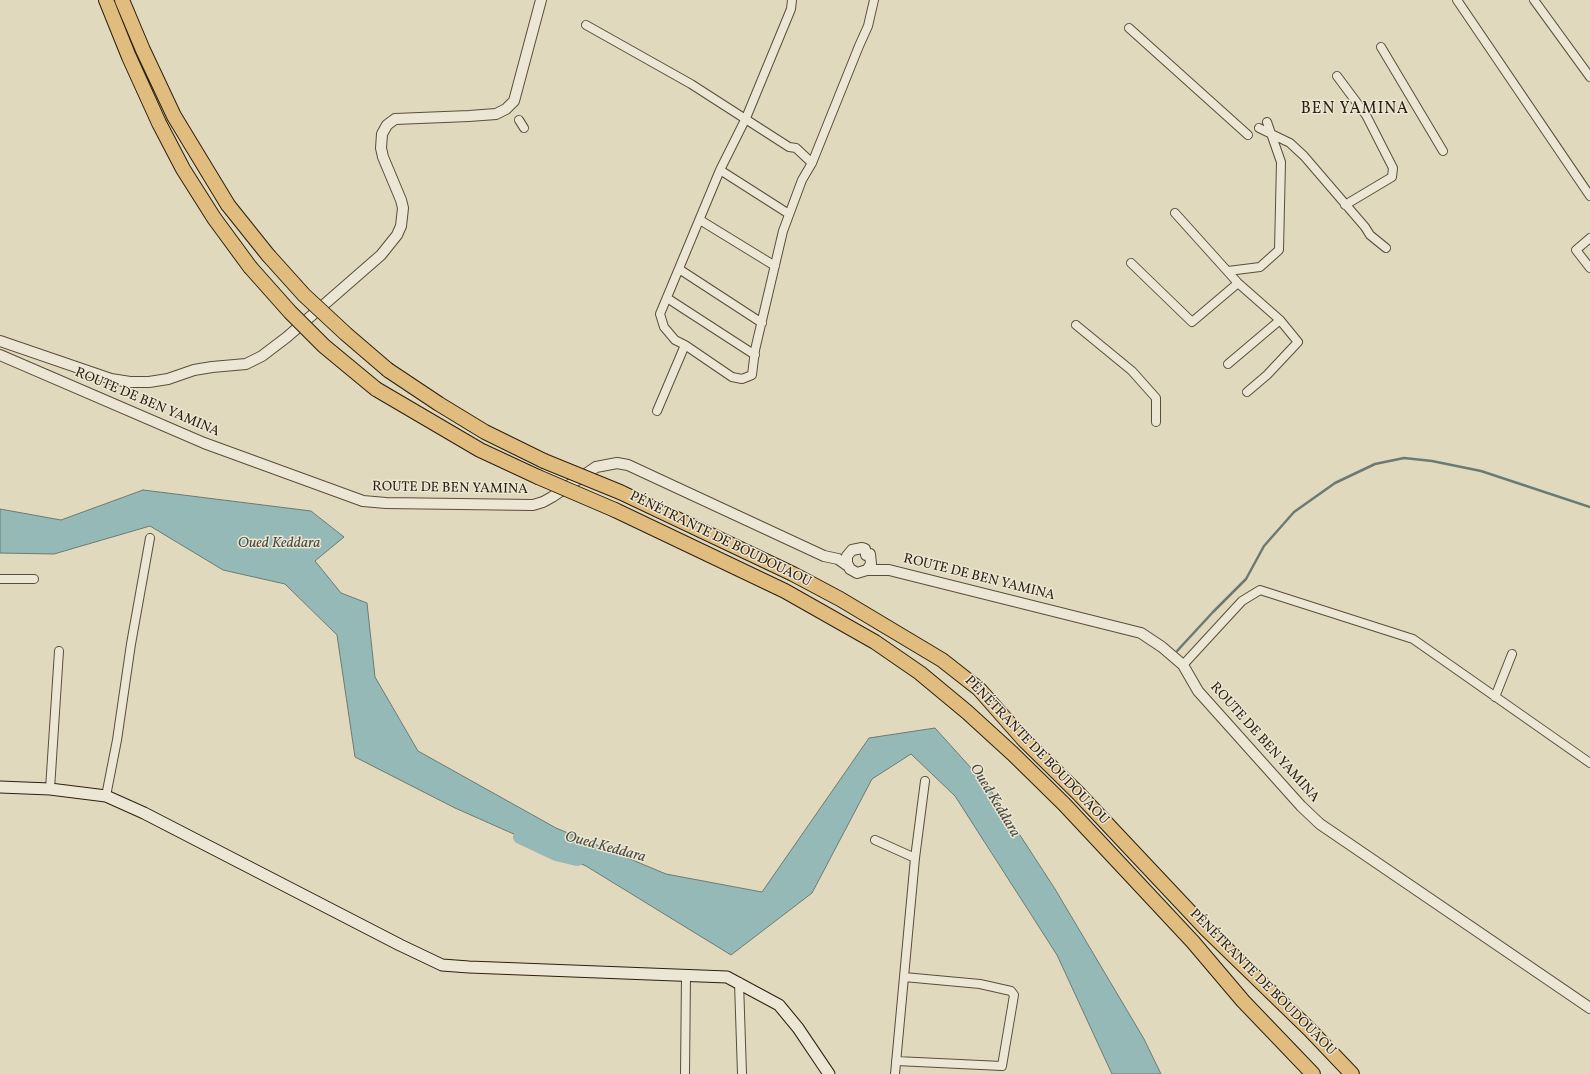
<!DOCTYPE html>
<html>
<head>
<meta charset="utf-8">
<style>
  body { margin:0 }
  canvas { display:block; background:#e1d9bd }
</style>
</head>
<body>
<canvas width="1590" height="1074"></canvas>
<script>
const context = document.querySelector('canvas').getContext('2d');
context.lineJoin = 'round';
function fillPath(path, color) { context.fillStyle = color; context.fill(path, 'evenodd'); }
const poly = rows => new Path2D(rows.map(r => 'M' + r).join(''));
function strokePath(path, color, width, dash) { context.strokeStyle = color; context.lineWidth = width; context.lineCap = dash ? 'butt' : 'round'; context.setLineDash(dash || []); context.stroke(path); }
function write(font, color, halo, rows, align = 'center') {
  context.font = font + ' Vollkorn,serif'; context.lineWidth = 3; context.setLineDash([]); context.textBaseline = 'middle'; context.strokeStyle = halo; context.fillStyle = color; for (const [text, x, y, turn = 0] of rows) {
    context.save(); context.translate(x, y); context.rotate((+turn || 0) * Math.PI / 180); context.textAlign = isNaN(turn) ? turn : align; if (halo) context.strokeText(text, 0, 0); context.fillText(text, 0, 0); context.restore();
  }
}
const water = poly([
  [143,490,311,511,344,537,315,561,341,593,367,603,375,677,418,751,556,828,666,874,762,892,869,738,935,728,990,789,1055,889,1144,1039,1161,1074,1112,1074,1057,955,955,796,911,754,872,779,812,893,731,955,586,866,455,808,355,757,337,635,285,584,223,570,150,526,54,554,0,553,0,509,61,520,143,490]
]);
fillPath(water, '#95b9b6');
strokePath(water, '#6b7b73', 1);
strokePath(poly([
  [1177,651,1213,612,1246,579,1264,546,1294,512,1335,483,1375,464,1404,458,1432,461,1481,471,1590,507]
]), '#6b7b73', 2.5);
strokePath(poly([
  [520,837,556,854,577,859]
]), '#95b9b6', 14);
const minor = poly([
  [1457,0,1590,196],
  [1534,0,1590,77],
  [586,25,691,84,789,147,796,148,812,163],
  [1129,28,1248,135],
  [1381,47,1443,151],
  [1337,76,1366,115,1393,168,1392,177,1345,205],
  [519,120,524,128],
  [1259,128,1290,143,1304,156,1365,227,1370,235,1386,248],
  [720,170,746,118,791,9,792,0],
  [1175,213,1238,283,1280,320,1298,342,1267,375,1247,392],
  [700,220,775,266],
  [1590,238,1576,250,1590,268],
  [1131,263,1192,322,1238,283],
  [679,269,762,323],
  [1228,271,1260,267,1279,250,1281,162,1267,122],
  [667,298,755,355],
  [1076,325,1132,371,1156,398,1156,422],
  [685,345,675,340,664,327,660,314,720,170,789,214],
  [1228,364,1280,320],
  [657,411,685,345,732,377,742,379,752,375,755,350,783,231,802,180,812,163,859,46,868,26,874,0],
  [0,579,34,579],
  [1183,665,1242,601,1260,590,1413,639,1590,763],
  [1495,697,1512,654],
  [50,789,59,651],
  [106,796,117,740,131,644,150,538],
  [875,840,915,858,895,1074],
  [915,858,925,781],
  [739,982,742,1074],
  [896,1061,1002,1066,1014,995,1011,991,980,984,904,977],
  [685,1074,686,975]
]);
const tertiary = poly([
  [0,341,111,379,130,382,149,382,168,379,194,370,212,367,246,364,262,356,287,337,381,255,397,235,401,226,403,208,401,200,383,157,381,148,382,134,387,125,395,119,469,116,496,114,506,109,514,101,541,0],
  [0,355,204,443,363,501,386,503,533,505,543,502,552,497,596,467,617,463,628,465,824,556,838,559,848,566],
  [867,570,871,564,870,554,866,555,865,549,862,548,852,550,847,556,847,563,850,569,857,573,867,570,889,570,1141,633,1162,647,1183,665,1198,691,1301,806,1320,824,1590,1008]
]);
const secondary = poly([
  [0,787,50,789,106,796,144,813,400,945,442,965,469,967,727,977,779,1005,798,1028,829,1074]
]);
const motorway = poly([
  [106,0,129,57,159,123,183,169,214,218,250,267],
  [122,0,143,50,174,116,228,205,268,255],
  [388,370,439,404,485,432,544,461],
  [376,389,480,450,538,477],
  [620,492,793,574,840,599,942,660,979,689,1024,740,1078,793,1206,929,1309,1029,1352,1074],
  [615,510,785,591,875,642,920,673,967,712,1013,754,1064,804,1193,942,1243,1001,1313,1074]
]);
strokePath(minor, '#594e3a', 10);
strokePath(tertiary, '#594e3a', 12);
strokePath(secondary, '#2c1f0e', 13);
strokePath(motorway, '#2c1f0e', 16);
strokePath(minor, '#ece6d4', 8);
strokePath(tertiary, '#ece6d4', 10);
strokePath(secondary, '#ece6d4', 11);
strokePath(motorway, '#e0bc7e', 14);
const motorwayBridge = poly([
  [268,255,304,295,346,334,388,370],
  [250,267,290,312,324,346,376,389],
  [544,461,620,492],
  [538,477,615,510]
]);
strokePath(motorwayBridge, '#2c1f0e', 16, []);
strokePath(motorwayBridge, '#e0bc7e', 14);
write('14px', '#2c1f0e', '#ece6d4', [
  ["ROUTE DE BEN YAMINA",147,403,23],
  ["ROUTE DE BEN YAMINA",450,489,1],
  ["PÉNÉTRANTE DE BOUDOUAOU",720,540,26],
  ["ROUTE DE BEN YAMINA",979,578,14],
  ["ROUTE DE BEN YAMINA",1264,743,48],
  ["PÉNÉTRANTE DE BOUDOUAOU",1036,751,46],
  ["PÉNÉTRANTE DE BOUDOUAOU",1262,983,45]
]);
write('italic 15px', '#4c4d40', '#ece6d4', [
  ["Oued Keddara",279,544],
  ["Oued Keddara",994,801,59],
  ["Oued Keddara",605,848,15]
]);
context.letterSpacing = '1px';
write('16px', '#2c1f0e', '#ece6d4', [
  ["BEN YAMINA",1355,110]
]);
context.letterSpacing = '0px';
</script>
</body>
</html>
